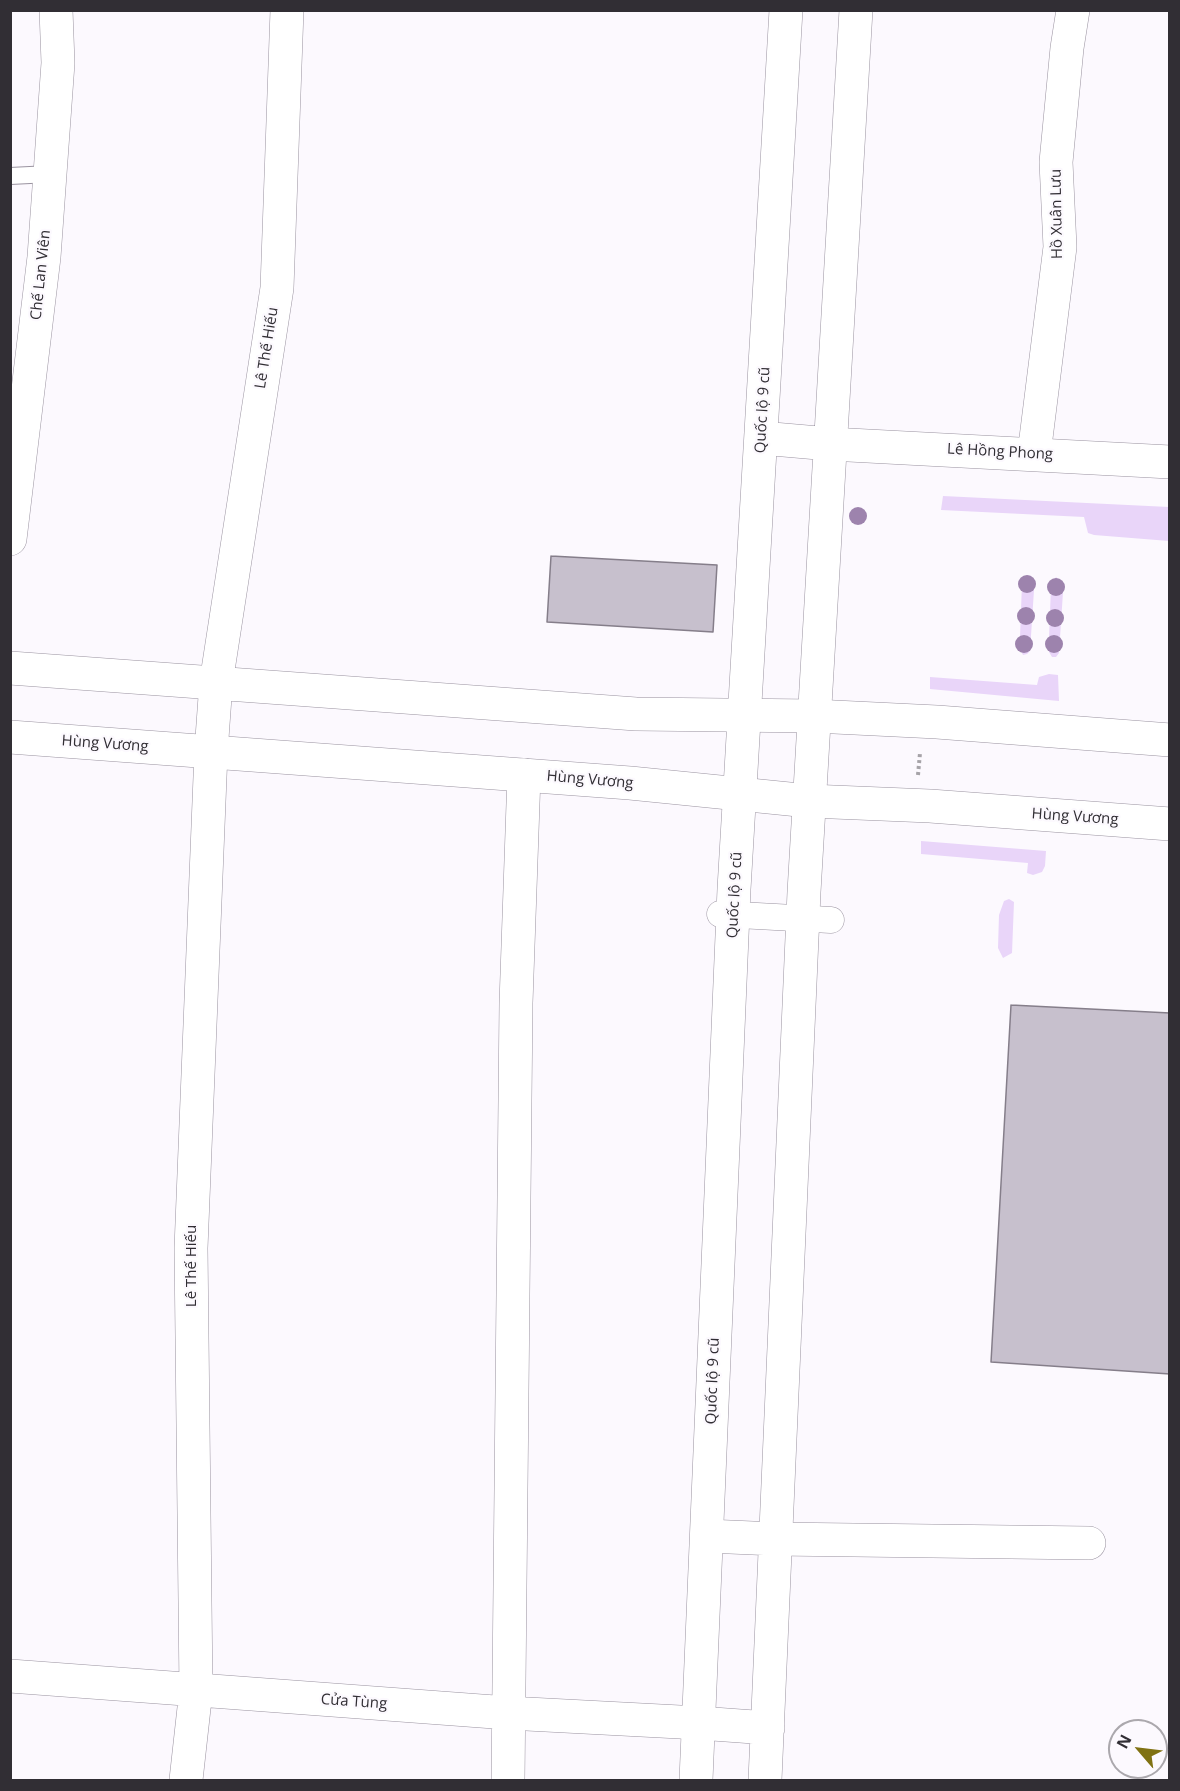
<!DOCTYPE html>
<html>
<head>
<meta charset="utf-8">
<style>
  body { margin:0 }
  #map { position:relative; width:1180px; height:1791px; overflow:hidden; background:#fcf9fe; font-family:"Open Sans",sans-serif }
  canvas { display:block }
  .frame { position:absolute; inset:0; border:12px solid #312e34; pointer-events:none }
  .north { position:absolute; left:1108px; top:1719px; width:60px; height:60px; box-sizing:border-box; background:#fcf9fe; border:2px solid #aba8ad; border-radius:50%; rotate:298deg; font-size:16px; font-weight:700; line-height:24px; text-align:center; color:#312e34 }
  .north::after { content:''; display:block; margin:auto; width:21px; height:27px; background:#807213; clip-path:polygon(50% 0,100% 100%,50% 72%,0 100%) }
</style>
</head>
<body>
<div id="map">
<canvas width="1180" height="1791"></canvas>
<div class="frame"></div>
<div class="north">N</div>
</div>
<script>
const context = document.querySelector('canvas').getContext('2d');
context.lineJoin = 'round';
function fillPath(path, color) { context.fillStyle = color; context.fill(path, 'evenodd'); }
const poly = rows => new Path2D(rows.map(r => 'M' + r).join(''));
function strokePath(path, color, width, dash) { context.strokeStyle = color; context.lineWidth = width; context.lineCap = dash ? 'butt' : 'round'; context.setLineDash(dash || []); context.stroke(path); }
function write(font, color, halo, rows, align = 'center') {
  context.font = font + ' "Open Sans",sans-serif'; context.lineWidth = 4.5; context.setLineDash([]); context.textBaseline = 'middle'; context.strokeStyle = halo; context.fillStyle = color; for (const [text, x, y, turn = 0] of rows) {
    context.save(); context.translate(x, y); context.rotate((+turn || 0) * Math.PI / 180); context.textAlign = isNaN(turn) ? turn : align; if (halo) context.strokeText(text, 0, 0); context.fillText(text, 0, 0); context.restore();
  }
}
fillPath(poly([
  [943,496,1169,507,1169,541,1094,535,1088,533,1084,517,941,510],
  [1027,575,1031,576,1033,580,1034,590,1030,651,1027,654,1023,655,1020,649,1020,637,1022,583],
  [1056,577,1062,583,1063,592,1059,653,1056,657,1052,657,1049,652,1049,639,1051,586],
  [1049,674,1058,675,1059,701,930,689,930,677,1037,685,1039,677],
  [921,841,1046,851,1045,866,1042,872,1033,875,1027,873,1028,863,921,854],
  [1009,899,1014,902,1012,953,1003,958,998,948,999,915,1004,901]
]), '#e9d5f9');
const building = poly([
  [551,556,717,565,713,632,547,622,551,556],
  [1011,1005,1170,1013,1170,1374,991,1362,1011,1005]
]);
fillPath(building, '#c7c0cd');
strokePath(building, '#857e8a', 1.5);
const service = poly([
  [10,176,50,174]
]);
const pedestrian = poly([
  [720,914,831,920]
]);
const minor = poly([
  [1034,454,1060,247,1056,162,1067,48,1073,10],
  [10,539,44,257,58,63,56,10],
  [216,683,277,288,287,10],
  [776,1539,1089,1543],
  [10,1676,508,1713,699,1723],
  [186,1780,196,1690,191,1248,211,752],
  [508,1780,516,1003,524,775]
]);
const tertiary = poly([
  [830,444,1170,462]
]);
const secondary = poly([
  [10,668,636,714,814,716,937,722,1170,740],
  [10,737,630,783,809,801,930,806,1170,824],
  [211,752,216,683]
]);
const primary = poly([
  [761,438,830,444],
  [707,1536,776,1539],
  [699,1723,768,1728],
  [696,1780,734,889,786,10],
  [765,1780,804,892,856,10]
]);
strokePath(service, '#9a93a0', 18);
strokePath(pedestrian, '#9a93a0', 27);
strokePath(minor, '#9a93a0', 34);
strokePath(tertiary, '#9a93a0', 34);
strokePath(secondary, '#9a93a0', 34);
strokePath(primary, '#9a93a0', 34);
strokePath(poly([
  [918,775,920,753]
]), '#a6a3a8', 4, [3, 3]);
strokePath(service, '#fff', 16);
strokePath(pedestrian, '#fff', 26);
strokePath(minor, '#fff', 33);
strokePath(tertiary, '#fff', 33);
strokePath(secondary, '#fff', 33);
strokePath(primary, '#fff', 33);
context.fillStyle = '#9d83ad';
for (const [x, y] of [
  [858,516],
  [1027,584],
  [1056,587],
  [1026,616],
  [1055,618],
  [1024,644],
  [1054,644]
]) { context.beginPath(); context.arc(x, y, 9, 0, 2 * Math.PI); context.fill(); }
write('15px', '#312e34', '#fcf9fe', [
  ["Hồ Xuân Lưu",1057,214,-91],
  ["Chế Lan Viên",41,275,-84],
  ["Lê Thế Hiếu",267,348,-81],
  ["Quốc lộ 9 cũ",763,410,-87],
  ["Lê Hồng Phong",1000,452,3],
  ["Hùng Vương",105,744,4],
  ["Hùng Vương",590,780,5],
  ["Hùng Vương",1075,817,4],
  ["Quốc lộ 9 cũ",735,895,-87],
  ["Lê Thế Hiếu",192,1266,-90],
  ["Quốc lộ 9 cũ",713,1381,-88],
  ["Cửa Tùng",354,1702,4]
]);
</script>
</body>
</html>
